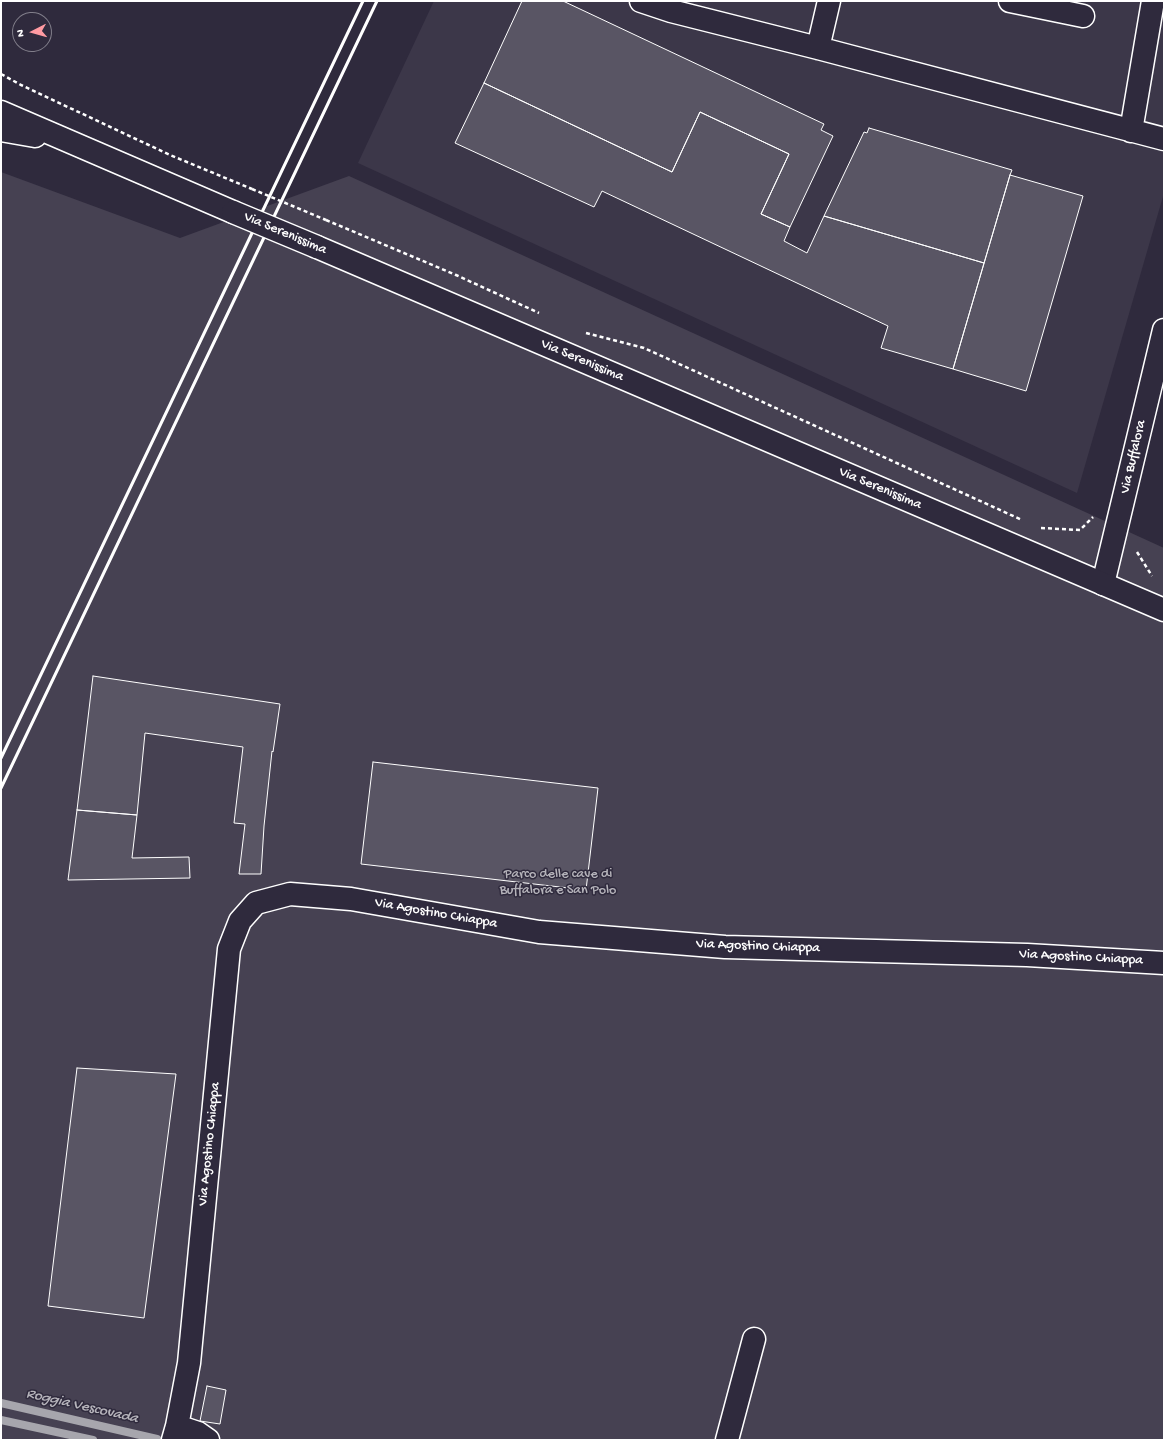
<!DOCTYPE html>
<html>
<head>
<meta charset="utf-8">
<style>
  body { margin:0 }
  #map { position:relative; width:1165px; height:1441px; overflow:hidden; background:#2f2a3d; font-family:"Gochi Hand",sans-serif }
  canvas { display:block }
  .frame { position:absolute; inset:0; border:2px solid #fff; pointer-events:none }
  .north { position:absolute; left:12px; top:12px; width:40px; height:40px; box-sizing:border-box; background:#2f2a3d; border:1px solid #827f8b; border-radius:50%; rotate:264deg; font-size:11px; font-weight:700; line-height:16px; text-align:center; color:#fff }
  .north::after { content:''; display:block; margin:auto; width:14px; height:18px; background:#ff9aa2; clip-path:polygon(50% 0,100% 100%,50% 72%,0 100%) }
</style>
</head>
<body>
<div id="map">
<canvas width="1165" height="1441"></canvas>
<div class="frame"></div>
<div class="north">N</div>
</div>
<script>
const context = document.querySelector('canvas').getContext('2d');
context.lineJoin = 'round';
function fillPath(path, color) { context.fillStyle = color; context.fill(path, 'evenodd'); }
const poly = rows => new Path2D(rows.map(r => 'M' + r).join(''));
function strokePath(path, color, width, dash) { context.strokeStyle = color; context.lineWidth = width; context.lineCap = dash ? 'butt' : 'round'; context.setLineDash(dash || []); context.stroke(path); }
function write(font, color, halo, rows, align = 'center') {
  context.font = font + ' "Gochi Hand",sans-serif'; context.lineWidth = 3; context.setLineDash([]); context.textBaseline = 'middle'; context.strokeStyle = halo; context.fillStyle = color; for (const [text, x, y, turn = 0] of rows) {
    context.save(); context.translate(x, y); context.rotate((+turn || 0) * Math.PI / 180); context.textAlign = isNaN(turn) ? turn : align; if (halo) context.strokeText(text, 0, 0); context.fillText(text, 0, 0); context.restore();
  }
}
fillPath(poly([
  [434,1,1164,1,1164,193,1077,493,358,163]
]), '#3c3749');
fillPath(poly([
  [1,172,180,238,349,176,1164,548,1164,1440,1,1440]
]), '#464152');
strokePath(poly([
  [1,1403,157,1439],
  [1,1420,93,1440]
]), '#a7a6ad', 8);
const building = poly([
  [522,1,563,1,824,124,821,130,833,136,790,227,761,214,789,154,700,112,672,172,484,83,522,1],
  [484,83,672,172,700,112,789,154,761,214,790,227,784,241,807,253,824,216,984,263,953,369,881,348,888,326,602,191,594,207,455,143,484,83],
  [869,128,1012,170,1010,175,984,263,824,216,864,132,867,133,869,128],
  [1010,175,1083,196,1026,391,953,369,1010,175],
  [93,676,280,704,273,752,272,751,264,826,261,874,239,874,245,824,234,823,243,747,145,733,137,815,77,810,93,676],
  [373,762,598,788,586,890,361,864,373,762],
  [77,810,137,815,132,858,189,857,190,878,68,880,77,810],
  [77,1068,176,1074,144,1318,48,1306,77,1068],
  [207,1386,226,1390,220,1424,200,1421,207,1386]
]);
fillPath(building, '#595564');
strokePath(building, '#fff', 1);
const minor = poly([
  [641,1,671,11,818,48,1164,139],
  [1010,1,1083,16],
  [818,48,829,1],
  [1131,131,1153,1],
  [1103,584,1164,330],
  [177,1426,198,1433,208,1440],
  [173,1440,177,1426,189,1363,229,949,240,921,256,903,290,894,351,899,539,932,725,947,1027,955,1164,963],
  [727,1440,754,1339]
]);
const major = poly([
  [1,112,233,212],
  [1,130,35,136],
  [317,247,1164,610]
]);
strokePath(minor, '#fff', 25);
strokePath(major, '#fff', 25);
strokePath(poly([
  [1,74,21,85,170,155,252,189],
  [326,220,456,275,539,313],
  [586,333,644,348,1022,520],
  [1041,528,1080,530,1093,517],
  [1137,552,1152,576]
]), '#fff', 2.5, [4, 3]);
strokePath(minor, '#2f2a3d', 22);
strokePath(major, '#2f2a3d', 22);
strokePath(poly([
  [1,758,363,1],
  [1,788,377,1]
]), '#fff', 3);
const majorBridge = poly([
  [233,212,317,247]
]);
strokePath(majorBridge, '#fff', 25, []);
strokePath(poly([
  [252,189,326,220]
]), '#fff', 2.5, [4, 3]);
strokePath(majorBridge, '#2f2a3d', 22);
write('14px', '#fff', '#2f2a3d', [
  ["Via Serenissima",285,234,23],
  ["Via Serenissima",582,361,23],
  ["Via Buffalora",1134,457,-77],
  ["Via Serenissima",880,489,23],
  ["Via Agostino Chiappa",436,914,10],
  ["Via Agostino Chiappa",758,947,2],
  ["Via Agostino Chiappa",1081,958,3],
  ["Via Agostino Chiappa",210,1144,-84]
]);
write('14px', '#b5b3ba', '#2f2a3d', [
  ["Parco delle cave di",558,875],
  ["Buffalora e San Polo",558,891]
]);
write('italic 15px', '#b6b4bb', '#2f2a3d', [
  ["Roggia Vescovada",82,1407,13]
]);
</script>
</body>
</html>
